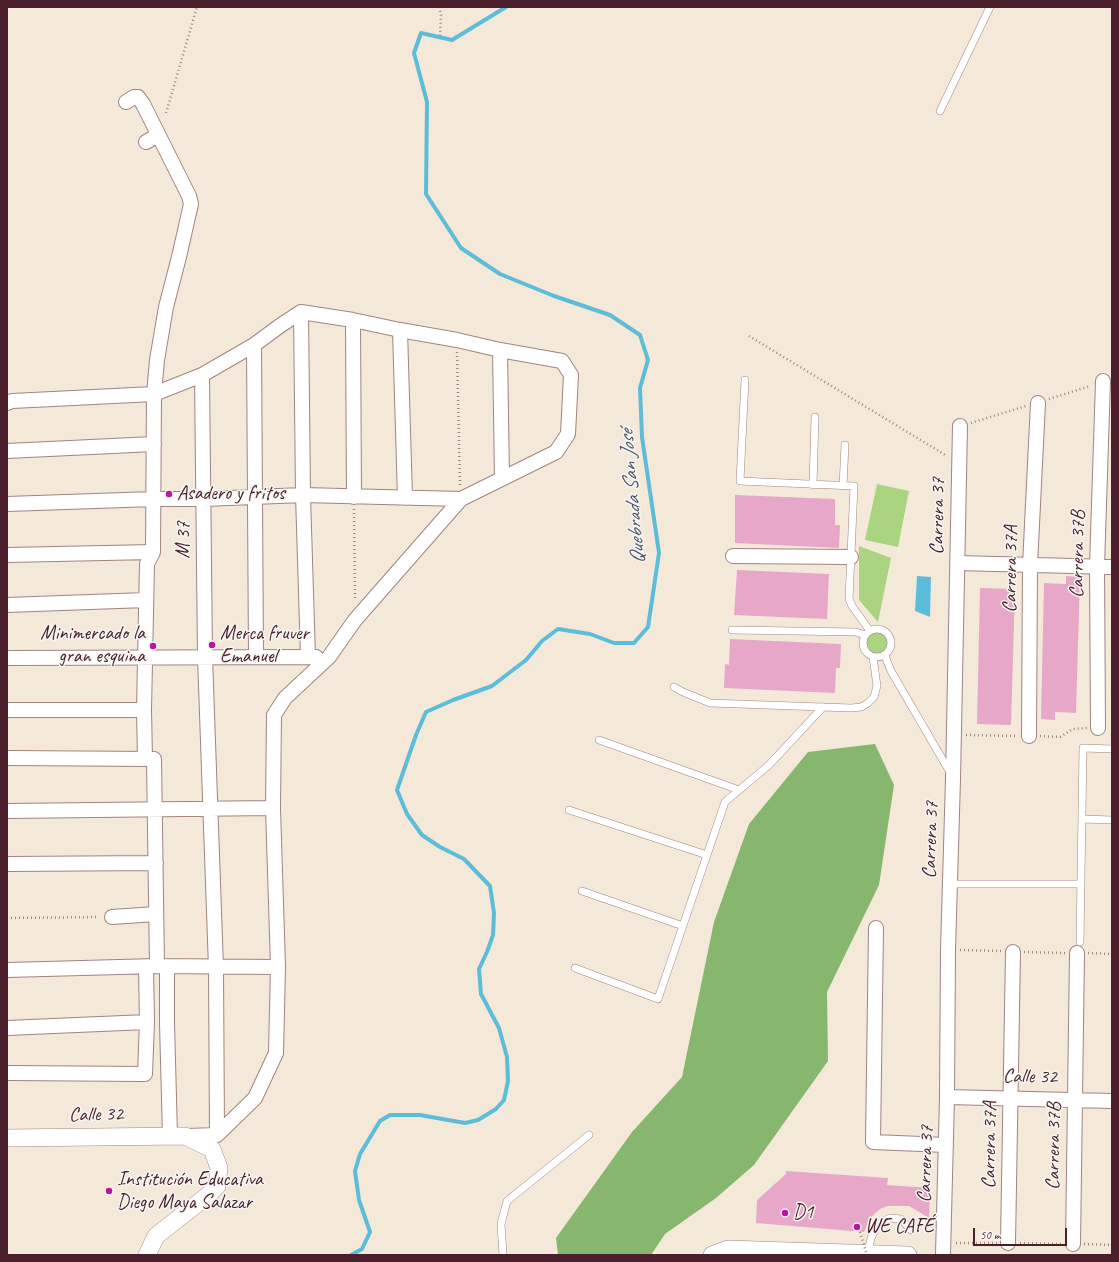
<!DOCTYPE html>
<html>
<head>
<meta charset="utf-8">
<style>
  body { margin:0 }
  #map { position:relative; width:1119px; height:1262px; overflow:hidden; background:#f4e9d8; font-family:Caveat,sans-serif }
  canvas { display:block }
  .frame { position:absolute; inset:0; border:8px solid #4a1f2b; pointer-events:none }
  .scale { position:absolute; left:973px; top:1228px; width:94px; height:18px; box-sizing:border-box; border:2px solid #4a1f2b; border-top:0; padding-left:5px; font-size:12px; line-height:14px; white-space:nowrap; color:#4a1f2b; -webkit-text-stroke:3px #f6f6f2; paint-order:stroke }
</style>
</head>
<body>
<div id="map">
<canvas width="1119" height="1262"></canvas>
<div class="frame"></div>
<div class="scale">50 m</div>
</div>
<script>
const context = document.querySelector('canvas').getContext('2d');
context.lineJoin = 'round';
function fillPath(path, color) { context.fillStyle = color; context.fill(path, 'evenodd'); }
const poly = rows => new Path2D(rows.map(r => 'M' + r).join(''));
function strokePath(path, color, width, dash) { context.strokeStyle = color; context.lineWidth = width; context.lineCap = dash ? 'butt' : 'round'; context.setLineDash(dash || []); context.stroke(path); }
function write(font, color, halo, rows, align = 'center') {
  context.font = font + ' Caveat,sans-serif'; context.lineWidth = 3; context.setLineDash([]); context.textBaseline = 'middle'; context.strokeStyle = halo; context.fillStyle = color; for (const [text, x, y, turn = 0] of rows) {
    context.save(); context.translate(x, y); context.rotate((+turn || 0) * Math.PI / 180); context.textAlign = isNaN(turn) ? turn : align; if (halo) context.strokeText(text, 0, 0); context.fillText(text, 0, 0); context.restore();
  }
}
fillPath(poly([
  [877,484,909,491,898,547,865,540],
  [859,546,891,558,878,622,859,600],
  '863 643a14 14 0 1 1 28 0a14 14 0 1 1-28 0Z'
]), '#aad480');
fillPath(poly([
  [875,744,894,785,879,885,827,992,828,1061,754,1165,716,1198,665,1234,651,1255,558,1255,556,1238,632,1132,682,1077,714,922,749,824,808,752]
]), '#87b66e');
fillPath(poly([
  [917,576,931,577,930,617,915,611]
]), '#5bbdd9');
strokePath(poly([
  [351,1255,362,1249,370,1232,359,1200,355,1171,360,1154,380,1121,390,1115,420,1115,465,1123,478,1120,496,1109,504,1100,508,1081,507,1057,499,1028,481,994,479,969,487,952,493,935,494,913,490,886,464,859,440,847,422,835,407,814,397,790,416,735,426,712,453,700,492,686,526,660,542,641,558,629,590,634,614,643,634,643,648,627,659,553,642,437,640,388,648,360,640,335,610,315,554,296,500,274,461,248,426,194,427,102,414,53,421,33,452,40,506,7]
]), '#5bbdd9', 4);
fillPath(poly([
  [735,495,835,499,835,525,840,525,839,548,735,543],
  [737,570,829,574,827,619,734,615],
  [1066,576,1080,577,1076,713,1055,712,1055,720,1041,719,1044,583,1066,584],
  [980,588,1015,589,1011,725,977,724],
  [730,639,841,644,840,668,836,668,835,693,724,688,725,664,729,665],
  [786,1171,888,1178,887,1185,930,1188,929,1218,909,1206,887,1206,880,1209,870,1218,864,1232,756,1223,757,1200,786,1174]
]), '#e6a7c9');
const service = poly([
  [940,111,990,7],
  [745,380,740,481,854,486,849,599,852,606,870,631],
  [813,485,815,417],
  [843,486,845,445],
  '863 643a14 14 0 1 1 28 0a14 14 0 1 1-28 0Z',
  [732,630,856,632,865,635],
  [885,656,891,671,951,774],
  [674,687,683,692,710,703,851,708,861,707,868,703,874,697,877,686,873,657],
  [599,740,739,790],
  [569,810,707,855],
  [1082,819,1112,820],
  [958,884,1081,884],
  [582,891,683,926],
  [1080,942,1083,748,1112,749],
  [575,968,658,999,725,802,769,765,823,707],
  [868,1253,871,1238,878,1224,890,1218,901,1219,911,1230],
  [503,1255,501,1224,507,1201,589,1135]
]);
const minor = poly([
  [126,102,134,97,138,97,143,104,189,196,191,204,179,257,166,307,157,360,154,394,153,552,147,564,144,710,145,759],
  [146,142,158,135],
  [301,312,303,495,308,657],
  [353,320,354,497],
  [400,330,405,498],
  [254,345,256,657],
  [500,350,502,479],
  [202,375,205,657,216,968,217,1135],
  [7,403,12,401,154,394,202,375,254,345,281,325,301,312,353,320,400,330,457,340,500,350,562,361,571,375,568,434,556,452,461,499,355,620,329,657,285,698,274,715,273,808,278,967,276,1053,255,1098,217,1135,186,1136],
  [7,451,154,444],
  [7,504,154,499,204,499,303,495,461,499],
  [7,555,153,552],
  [733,556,851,557],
  [957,563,1112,567],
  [7,605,146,600],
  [7,658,316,657],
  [7,710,144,710],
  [1098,728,1097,566,1103,381],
  [1029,736,1030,565,1038,403],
  [7,758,154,759,157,966],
  [7,811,273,808],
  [7,864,156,863],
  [112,917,156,914],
  [876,928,873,1142,946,1145],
  [167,967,167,1023,170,1136],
  [7,970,157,966,278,967],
  [7,1028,147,1022],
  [7,1073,145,1074,147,1022,146,967],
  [947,1097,1112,1101],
  [1008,1243,1013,952],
  [1073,1244,1077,953],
  [943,1255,947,1097,948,950,953,779,960,426]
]);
const tertiary = poly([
  [7,1138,185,1136,212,1149,219,1168,217,1186,207,1196,156,1236,147,1255],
  [712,1255,728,1249,908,1255]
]);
strokePath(service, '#9f8482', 8);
strokePath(minor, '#9f8482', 16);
strokePath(tertiary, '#9f8482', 18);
strokePath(poly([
  [439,7,441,15,440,37],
  [166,113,197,7],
  [749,336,947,456],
  [457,352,460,485],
  [1049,399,1090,386],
  [971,423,1026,406],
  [354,509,355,600],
  [966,735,1017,736],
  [1040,736,1060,737,1073,729,1087,728],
  [7,918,99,917],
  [960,950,1001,951],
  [1024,952,1065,953],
  [1088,953,1112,954],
  [956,1243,997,1243],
  [1020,1243,1061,1244],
  [1084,1244,1112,1245]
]), '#9f8482', 2.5, [1, 3]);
strokePath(service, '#fff', 7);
strokePath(minor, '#fff', 14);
strokePath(tertiary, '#fff', 17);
strokePath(poly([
  [860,1232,867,1255]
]), '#9f8482', 2.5, [1, 3]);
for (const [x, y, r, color] of [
  [169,494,4,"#b5179e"],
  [212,645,4,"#b5179e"],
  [153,646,4,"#b5179e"],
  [109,1191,4,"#b5179e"],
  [785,1213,4,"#b5179e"],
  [857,1227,4,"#b5179e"]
]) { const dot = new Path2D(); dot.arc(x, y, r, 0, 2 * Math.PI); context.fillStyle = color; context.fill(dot); strokePath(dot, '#f6f6f2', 1.5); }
write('20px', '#4a1f2b', '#f6f6f2', [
  ["Asadero y fritos",177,494],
  ["Minimercado la",145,634,"right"],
  ["gran esquina",145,657,"right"],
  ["Merca fruver",220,634],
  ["Emanuel",220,657],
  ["Institución Educativa",117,1180],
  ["Diego Maya Salazar",117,1203],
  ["D1",793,1213],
  ["WE CAFÉ",865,1227]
], 'left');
write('20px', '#4a1f2b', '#f6f6f2', [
  ["Carrera 37",938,516,-89],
  ["M 37",184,540,-90],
  ["Carrera 37B",1078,554,-89],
  ["Carrera 37A",1011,569,-89],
  ["Carrera 37",931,840,-88],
  ["Calle 32",1030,1077,1],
  ["Calle 32",96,1115,-1],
  ["Carrera 37A",990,1145,-89],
  ["Carrera 37B",1054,1146,-89],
  ["Carrera 37",926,1164,-88]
]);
write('italic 21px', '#505668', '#f6f6f2', [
  ["Quebrada San José",633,497,-95]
]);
</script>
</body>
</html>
